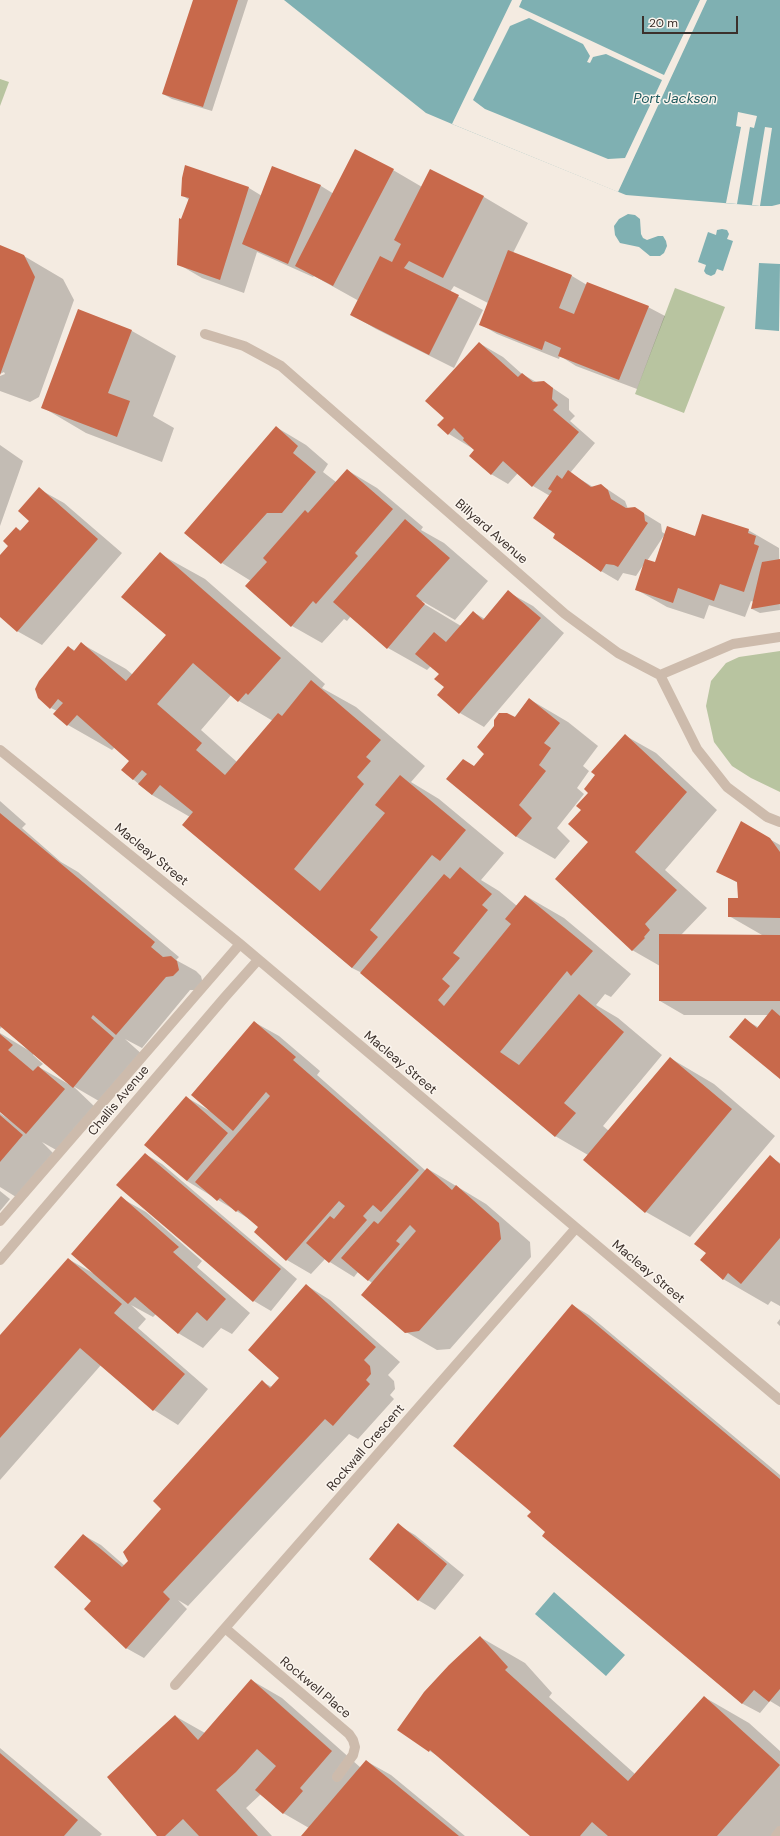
<!DOCTYPE html>
<html>
<head>
<meta charset="utf-8">
<style>
  body { margin:0 }
  #map { position:relative; width:780px; height:1836px; overflow:hidden; background:#f4ebe1; font-family:"DM Sans",sans-serif }
  canvas { display:block }
  .scale { position:absolute; left:642px; top:16px; width:96px; height:18px; box-sizing:border-box; border:2px solid #3b302b; border-top:0; padding-left:5px; font-size:12px; line-height:14px; white-space:nowrap; color:#3b302b; -webkit-text-stroke:3px #fbf5ee; paint-order:stroke }
</style>
</head>
<body>
<div id="map">
<canvas width="780" height="1836"></canvas>
<div class="scale">20 m</div>
</div>
<script>
const context = document.querySelector('canvas').getContext('2d');
context.lineJoin = 'round';
function fillPath(path, color) { context.fillStyle = color; context.fill(path, 'evenodd'); }
const poly = rows => new Path2D(rows.map(r => 'M' + r).join(''));
function strokePath(path, color, width, dash) { context.strokeStyle = color; context.lineWidth = width; context.lineCap = dash ? 'butt' : 'round'; context.setLineDash(dash || []); context.stroke(path); }
function write(font, color, halo, rows, align = 'center') {
  context.font = font + ' "DM Sans",sans-serif'; context.lineWidth = 3; context.setLineDash([]); context.textBaseline = 'middle'; context.strokeStyle = halo; context.fillStyle = color; for (const [text, x, y, turn = 0] of rows) {
    context.save(); context.translate(x, y); context.rotate((+turn || 0) * Math.PI / 180); context.textAlign = isNaN(turn) ? turn : align; if (halo) context.strokeText(text, 0, 0); context.fillText(text, 0, 0); context.restore();
  }
}
fillPath(poly([
  [0,79,9,82,0,106],
  [675,288,725,307,684,413,635,394],
  [780,651,780,792,751,778,732,766,714,742,706,706,711,681,726,663,739,657]
]), '#b8c4a0');
fillPath(poly([
  [284,0,780,0,780,204,772,206,760,206,626,195,452,124,426,113],
  [628,214,635,215,640,219,641,234,643,238,647,240,658,236,663,236,666,241,667,246,664,253,660,256,650,256,639,247,620,243,615,235,614,226,619,219],
  [722,229,727,230,729,234,727,239,733,241,723,271,717,269,715,274,711,276,706,274,704,271,706,265,698,262,708,232,716,235,717,230],
  [759,263,780,264,779,331,755,329],
  [554,1592,625,1655,606,1676,535,1614]
]), '#7fb0b2');
fillPath(poly([
  [512,0,522,0,519,7,664,75,700,0,707,0,618,192,452,124],
  [529,18,583,44,590,56,587,62,590,63,593,57,606,54,662,80,625,158,608,159,485,109,473,100,510,26],
  [738,112,757,116,754,128,750,127,737,204,726,203,741,127,736,126],
  [765,127,772,128,760,206,752,205]
]), '#f4ebe1');
fillPath(poly([
  [194,0,248,0,212,111,172,99,163,94],
  [273,167,321,186,334,194,393,170,422,187,431,170,484,197,528,223,513,253,572,276,587,285,648,307,665,316,637,389,576,366,560,356,559,359,497,334,480,324,488,303,454,286,450,292,483,310,454,368,376,329,352,315,359,301,314,276,313,277,257,252,244,293,202,278,178,264,182,221,189,200,182,195,249,188,262,196],
  [0,246,24,256,63,279,74,300,39,397,30,402,0,391,0,376,5,374,4,372,0,374],
  [79,310,132,331,176,356,153,416,174,428,162,462,86,433,42,407],
  [479,343,503,357,522,374,538,383,544,382,569,399,569,410,575,416,570,421,595,443,570,473,593,487,601,485,625,501,628,509,635,508,661,524,662,532,665,534,647,561,656,564,696,537,748,530,779,548,780,610,760,613,752,609,754,602,751,601,745,617,709,605,704,619,667,607,637,590,644,564,636,576,623,573,618,581,601,571,556,534,550,496,533,486,518,473,508,484,491,474,475,450,449,434,445,418],
  [276,427,306,445,328,464,323,472,336,482,347,470,377,488,423,527,421,530,444,543,488,581,455,620,422,601,421,602,461,626,473,612,485,619,508,592,533,606,564,633,484,727,460,713,445,687,440,674,431,666,427,670,388,648,351,616,347,621,344,619,322,643,292,626,251,581,222,563,185,533],
  [0,445,23,461,0,526],
  [39,489,64,503,122,553,42,645,17,631,0,616,0,557,10,546,16,528,22,531,31,521],
  [160,554,205,579,325,684,322,688,356,707,425,766,411,782,439,799,504,853,481,880,499,891,517,906,526,896,564,918,631,974,611,997,605,994,596,1005,618,1018,662,1055,603,1126,609,1131,670,1058,714,1084,775,1136,690,1237,646,1212,588,1155,555,1136,362,973,352,968,286,912,190,817,152,795,122,770,130,761,115,747,112,750,68,725,57,711,51,708,68,647,76,651,82,644,126,669,133,675,167,635],
  [231,695,239,701,273,721,237,762,201,730],
  [529,699,568,722,598,746,583,766,589,771,577,788,584,794,557,828,570,841,555,859,517,837,447,779,475,767],
  [626,736,656,753,717,810,665,870,707,908,681,935,762,935,729,916,739,899,738,883,718,871,741,823,780,845,780,1078,745,1020,758,1027,769,1015,684,1015,660,1001,660,966,632,950,590,842,582,810,590,793],
  [0,801,26,824,22,828,61,862,78,872,179,957,176,960,196,971,201,976,203,984,198,990,190,990,142,1048,125,1039,144,1056,104,1104,73,1086,95,1107,58,1151,42,1142,53,1153,16,1197,0,1187,0,1113,11,1121,0,1112,0,1033,28,1050,3,1026,0,1029],
  [34,1053,70,1085,39,1067,43,1064,33,1055],
  [254,1022,279,1036,320,1071,317,1075,426,1171,428,1169,486,1204,530,1242,531,1257,450,1349,437,1350,406,1332,372,1283,358,1272,354,1277,325,1259,311,1274,287,1260,259,1227,251,1220,187,1181,186,1097,210,1111],
  [145,1154,162,1164,297,1279,271,1311,254,1301],
  [770,1157,780,1163,780,1306,771,1301,768,1305,723,1279,707,1253],
  [0,1191,10,1199,0,1211],
  [121,1198,146,1212,202,1261,197,1267,250,1313,232,1334,221,1328,203,1348,178,1333,156,1314,153,1317,131,1305,146,1319,138,1328,208,1389,178,1425,154,1410,101,1365,0,1480,0,1336,68,1259,93,1273],
  [306,1285,330,1300,400,1362,388,1375,394,1381,395,1389,390,1395,394,1399,358,1439,349,1434,188,1606,178,1600,187,1609,144,1658,126,1648,93,1601,83,1535,101,1545,125,1566,129,1562,163,1509,262,1382,272,1387,281,1378],
  [572,1305,589,1315,780,1475,780,1707,770,1701,760,1713,743,1704,544,1536,547,1532,533,1512],
  [780,1319,780,1326,777,1323],
  [398,1525,415,1535,464,1575,435,1610,418,1600],
  [480,1637,525,1663,552,1693,549,1697,635,1774,704,1697,749,1723,780,1751,780,1836,532,1836,442,1759,398,1730],
  [251,1680,282,1698,361,1768,366,1761,391,1775,465,1836,303,1836,309,1828,283,1813,261,1794,246,1808,272,1836,158,1836,175,1716,205,1733],
  [0,1748,102,1834,100,1836,0,1836]
]), '#0003');
fillPath(poly([
  [193,0,238,0,203,107,162,94],
  [355,149,394,169,333,286,295,266],
  [185,165,249,187,220,280,177,265,179,218,181,219,189,198,181,196,182,178],
  [272,166,321,185,288,264,242,244],
  [430,169,484,196,443,278,409,261,404,268,459,295,429,355,350,315,380,256,392,262,401,244,394,240],
  [0,245,24,255,35,277,0,375],
  [508,250,572,275,559,308,574,314,587,282,649,306,619,380,558,356,561,348,545,341,542,350,479,325],
  [78,309,132,330,108,393,130,401,117,437,41,408],
  [479,342,518,377,522,373,533,382,544,381,553,388,552,399,558,405,553,410,579,432,532,487,503,461,491,475,469,456,474,450,463,440,464,438,454,428,448,435,437,425,444,418,425,401],
  [276,426,298,446,293,453,316,472,282,513,267,513,221,564,184,533],
  [347,469,393,509,355,553,358,556,316,604,313,601,291,627,245,586,267,562,263,558,305,510,308,513],
  [568,470,591,487,601,484,608,490,611,499,626,508,635,507,644,513,645,521,648,523,618,567,614,565,606,564,601,572,553,538,555,534,533,518,552,491,548,489,557,475,562,479],
  [39,487,98,539,17,632,0,617,0,555,8,546,3,541,16,527,20,531,29,521,18,511],
  [702,514,749,529,748,533,756,536,754,544,759,546,744,592,720,584,714,601,678,588,673,603,635,590,645,559,655,562,667,526,695,536],
  [405,519,450,558,416,596,425,604,387,649,333,602],
  [160,552,281,658,248,695,246,693,238,702,193,663,157,704,202,743,196,750,225,775,278,713,282,716,311,680,381,740,366,757,371,761,357,777,364,784,294,869,320,891,385,813,375,805,400,775,466,830,440,861,432,855,370,930,378,937,352,968,182,825,193,812,160,785,152,795,138,784,147,774,142,770,133,780,121,770,129,761,77,715,67,726,53,714,63,703,58,699,50,709,38,698,35,689,39,681,68,646,74,651,81,642,126,681,166,635,121,597],
  [780,559,780,604,751,609,762,562],
  [508,590,541,618,459,714,437,695,444,687,434,679,439,674,415,654,434,632,446,642,473,611,483,620],
  [529,698,560,723,544,743,551,748,539,765,546,771,519,805,532,818,516,837,446,779,463,759,474,766,484,754,477,747,494,726,494,720,499,713,507,713,515,717],
  [625,734,687,792,635,852,677,890,645,924,650,930,644,937,645,938,632,951,555,879,588,842,568,824,581,810,576,806,588,793,584,789,595,775,591,772],
  [0,813,155,942,151,947,163,957,171,956,177,961,179,970,173,976,166,977,116,1035,93,1015,91,1018,114,1038,73,1088,0,1026],
  [741,821,770,838,780,852,780,918,728,917,728,898,738,898,737,882,716,872],
  [460,867,492,894,482,905,488,910,453,953,460,958,442,979,450,986,438,1000,444,1006,511,924,505,919,525,895,593,951,571,976,567,971,500,1052,519,1065,579,994,624,1032,564,1103,576,1113,555,1137,360,973,444,874,450,879],
  [659,934,780,935,780,1001,659,1001],
  [772,1009,780,1016,780,1079,729,1037,745,1018,757,1028],
  [254,1021,296,1057,293,1060,419,1170,381,1212,373,1205,363,1216,367,1220,329,1263,306,1243,330,1216,334,1219,345,1206,339,1201,286,1261,254,1232,258,1227,238,1210,236,1212,220,1198,217,1201,195,1182,270,1096,266,1092,233,1131,191,1095],
  [0,1034,13,1045,8,1050,33,1071,38,1066,65,1089,26,1134,0,1112],
  [670,1057,732,1109,645,1213,583,1160],
  [186,1096,228,1133,187,1181,144,1145],
  [0,1115,23,1135,0,1162],
  [145,1153,281,1269,253,1302,116,1185],
  [770,1155,780,1164,780,1238,741,1284,728,1273,723,1280,700,1260,706,1253,694,1244],
  [427,1168,452,1190,456,1185,499,1223,501,1239,419,1331,405,1333,361,1295,416,1231,410,1225,396,1241,400,1244,368,1281,341,1258,374,1221,378,1224],
  [121,1196,179,1247,173,1252,226,1299,207,1321,197,1312,178,1334,135,1297,128,1304,71,1254],
  [68,1258,122,1304,114,1313,185,1374,153,1411,80,1348,0,1438,0,1335],
  [306,1284,376,1347,364,1360,370,1366,371,1374,366,1380,370,1384,333,1426,325,1419,163,1592,170,1599,126,1649,84,1609,91,1601,54,1567,83,1534,122,1567,128,1561,123,1552,161,1509,153,1501,262,1380,270,1388,279,1378,248,1350],
  [572,1304,780,1479,780,1689,769,1702,754,1690,742,1704,542,1536,545,1532,527,1516,531,1512,453,1446],
  [398,1523,447,1564,418,1601,369,1559],
  [480,1636,508,1667,505,1670,628,1781,704,1696,780,1765,717,1836,608,1836,592,1822,580,1836,530,1836,430,1750,429,1752,397,1730,424,1692,449,1665],
  [251,1679,332,1751,300,1788,303,1791,283,1814,255,1790,276,1766,257,1749,236,1772,216,1790,258,1836,199,1836,183,1819,165,1836,157,1836,107,1777,175,1715,198,1740],
  [0,1753,78,1820,64,1836,0,1836],
  [366,1760,459,1836,301,1836]
]), '#c8694b');
strokePath(poly([
  [205,334,244,346,281,366,565,614,618,653,660,675],
  [660,675,697,749,727,787,767,817,780,822],
  [660,675,733,644,780,637],
  [0,750,240,944,780,1400],
  [0,1221,240,944],
  [0,1260,225,997,258,960],
  [225,1628,349,1734,353,1740,355,1747,353,1755,337,1777],
  [175,1685,576,1228],
  [776,1836,780,1831]
]), '#cdbbac', 10);
write('13px', '#3b302b', '#fbf5ee', [
  ["Billyard Avenue",491,532,41],
  ["Macleay Street",151,855,39],
  ["Macleay Street",400,1063,40],
  ["Challis Avenue",119,1101,-50],
  ["Macleay Street",648,1272,40],
  ["Rockwall Crescent",366,1448,-49],
  ["Rockwell Place",315,1688,40]
]);
write('italic 14px', '#1f5a5e', '#fbf5ee', [
  ["Port Jackson",675,99]
]);
</script>
</body>
</html>
